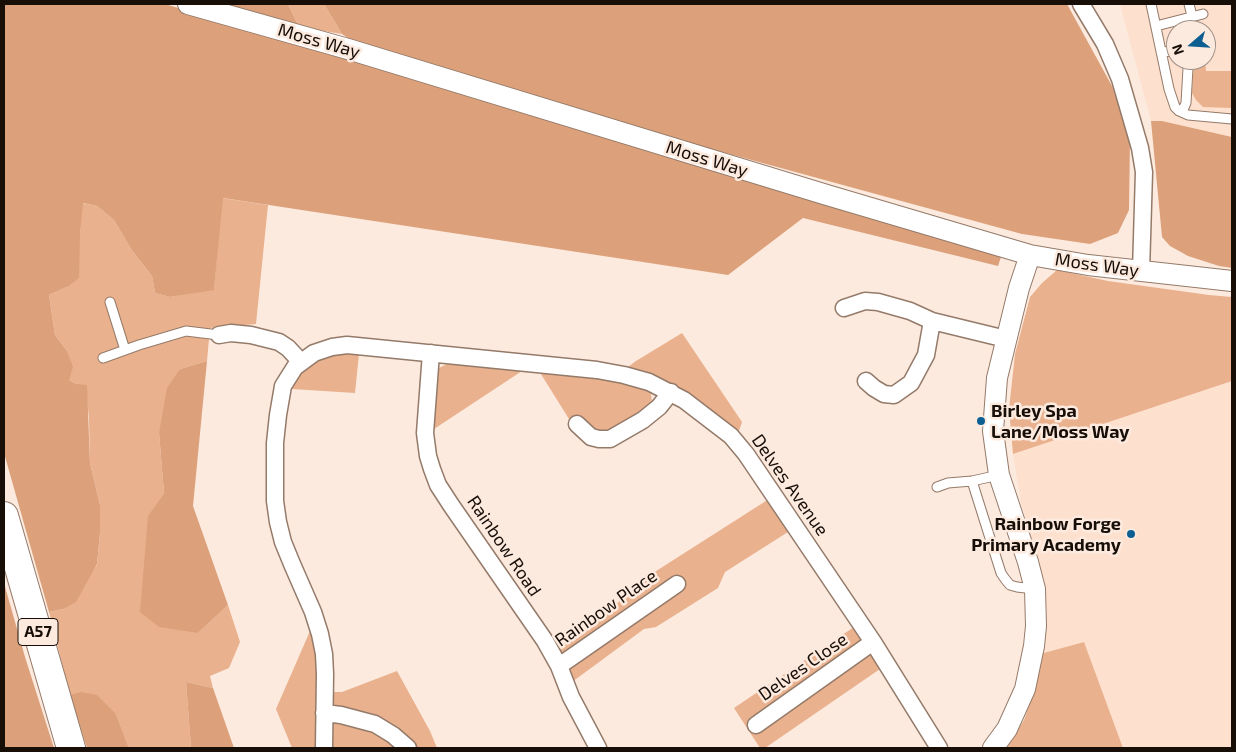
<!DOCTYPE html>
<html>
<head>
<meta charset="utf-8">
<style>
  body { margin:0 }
  #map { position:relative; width:1236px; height:752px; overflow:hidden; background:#fdeadf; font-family:"Exo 2",sans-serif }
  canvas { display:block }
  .frame { position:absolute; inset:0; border:5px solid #170e08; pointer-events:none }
  .north { position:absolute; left:1166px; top:20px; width:50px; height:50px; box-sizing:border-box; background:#fdeadf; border:1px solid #a19289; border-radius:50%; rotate:251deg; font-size:14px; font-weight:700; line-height:20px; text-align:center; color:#170e08 }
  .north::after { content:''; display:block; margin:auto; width:18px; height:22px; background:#0d5e91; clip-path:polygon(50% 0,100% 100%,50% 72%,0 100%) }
</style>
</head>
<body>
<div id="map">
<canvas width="1236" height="752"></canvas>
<div class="frame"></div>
<div class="north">N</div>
</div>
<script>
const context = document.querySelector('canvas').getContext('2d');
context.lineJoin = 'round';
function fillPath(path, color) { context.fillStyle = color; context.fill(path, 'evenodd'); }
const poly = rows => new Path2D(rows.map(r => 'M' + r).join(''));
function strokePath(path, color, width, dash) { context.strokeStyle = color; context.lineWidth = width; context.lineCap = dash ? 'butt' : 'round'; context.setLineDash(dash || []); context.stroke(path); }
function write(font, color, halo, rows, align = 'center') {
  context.font = font + ' "Exo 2",sans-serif'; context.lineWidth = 5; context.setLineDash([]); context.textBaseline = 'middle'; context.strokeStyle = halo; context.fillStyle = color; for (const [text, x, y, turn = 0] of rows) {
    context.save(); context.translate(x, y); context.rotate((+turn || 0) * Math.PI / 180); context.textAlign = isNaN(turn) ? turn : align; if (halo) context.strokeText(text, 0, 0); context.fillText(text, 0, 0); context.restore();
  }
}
fillPath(poly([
  [1120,4,1232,4,1232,137,1162,121,1151,121],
  [1176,30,1206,30,1206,60,1176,60],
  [1232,381,1232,748,1123,748,1084,642,1040,654,1047,611,1040,565,1021,503,1013,454]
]), '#fde0cd');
fillPath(poly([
  [288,4,324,4,342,34,299,27],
  [1194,60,1196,62,1205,60,1206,71,1232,71,1232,108,1203,107,1196,100,1192,93],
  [222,198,268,205,256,324,210,328,207,361,180,369,159,433,164,493,148,517,198,633,228,605,240,642,229,668,210,676,213,688,186,682,191,748,129,748,116,714,70,695,49,612,63,609,97,565,100,533,100,505,90,463,89,418,87,399,76,384,69,380,67,351,55,335,49,295,67,287,80,235,82,203,97,206,114,220,131,249,152,276,155,293,170,297,214,289],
  [1057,270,1108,281,1209,295,1232,297,1232,381,1013,454,1009,409,1015,354,1030,297,1042,283],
  [682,333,742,422,738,434,718,415,692,396,662,381,651,394,652,402,648,408,612,431,591,430,575,416,569,419,539,371,613,378,636,361],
  [341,353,359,354,355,393,292,389,298,376,307,366,320,358],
  [447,364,522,371,431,431,435,375,439,368],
  [769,499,788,532,725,572,718,588,656,627,644,629,572,682,560,650,551,638,566,639,620,601,628,589],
  [854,627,880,669,765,748,760,748,734,708],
  [310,631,316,658,318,692,342,692,397,671,430,731,437,748,292,748,276,709],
  [1084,642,1123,748,1007,748,1024,720,1034,692,1040,654]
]), '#e9b18d');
fillPath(poly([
  [4,4,165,4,339,57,461,88,1001,257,998,266,803,218,728,275,223,198,214,290,170,297,155,293,152,276,131,249,114,220,97,206,83,203,80,235,79,278,67,287,49,295,55,335,67,351,73,367,69,380,76,384,87,385,90,463,100,505,100,533,97,564,76,602,63,609,49,612,4,453],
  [225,4,288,4,299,27],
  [324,4,1067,4,1112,86,1130,140,1129,210,1118,233,1090,244,1022,234,682,141,357,44,342,34],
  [1151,121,1162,121,1232,137,1232,268,1219,266,1188,256,1170,246,1162,237],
  [207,361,193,506,228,605,198,633,159,627,140,612,148,516,164,493,159,433,167,388,180,369],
  [4,583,25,657,54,748,4,748],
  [186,682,213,688,234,748,191,748],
  [81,692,97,695,116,714,129,748,87,748,70,695]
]), '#dca17b');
const service = poly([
  [1151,4,1169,89,1175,107,1179,111,1188,115,1232,119],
  [1189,4,1192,16],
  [1156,26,1203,14],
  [1161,52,1176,51],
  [1182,112,1186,103,1188,68,1187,60],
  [110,302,125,350],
  [103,358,139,345,186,331,219,335],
  [972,481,1001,573,1005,579,1010,585,1017,587,1034,589],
  [937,487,948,483,972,481,999,475]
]);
const minor = poly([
  [1081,4,1105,44,1120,79,1140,148,1144,172,1141,271],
  [844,308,865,301,878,302,910,311,932,321,1006,339],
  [219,335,231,333,251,335,279,342,288,348,301,362],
  [431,353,425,433,428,456,432,469,438,485,451,505,545,641,559,666,571,697,598,748],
  [866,381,874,388,884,394,894,395,911,383,926,355,932,321],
  [577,424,591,437,599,439,610,439,643,420,659,407,671,392],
  [559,666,677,584],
  [324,713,341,715,375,724,393,735,408,748],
  [756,725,873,642],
  [324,748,325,674,324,654,320,634,313,612,292,564,283,542,278,522,275,501,275,443,278,415,283,386,295,367,314,353,332,347,347,345,597,370,624,375,649,382,684,400,731,436,746,454,873,642,939,748]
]);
const tertiary = poly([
  [188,4,348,49,827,195,1030,255,1088,265,1232,281],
  [993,748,1007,729,1025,689,1034,646,1036,626,1035,589,1028,562,999,475,993,431,997,378,1019,288,1030,255]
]);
const trunk = poly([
  [4,516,71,748]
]);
strokePath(service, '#947a69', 11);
strokePath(minor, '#947a69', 19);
strokePath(tertiary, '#947a69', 22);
strokePath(trunk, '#947a69', 30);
strokePath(service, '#fff', 9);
strokePath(minor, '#fff', 16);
strokePath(tertiary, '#fff', 20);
strokePath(trunk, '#fff', 28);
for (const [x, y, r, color] of [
  [981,421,5,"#0d5e91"],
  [1131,534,5,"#0d5e91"]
]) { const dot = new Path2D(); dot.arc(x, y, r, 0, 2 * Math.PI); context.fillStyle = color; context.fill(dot); strokePath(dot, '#fdeadf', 2); }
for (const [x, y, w] of [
  [38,632,40]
]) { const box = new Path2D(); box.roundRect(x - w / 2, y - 13.5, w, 27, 4); context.fillStyle = '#fdeadf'; context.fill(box); strokePath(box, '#170e08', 1); }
write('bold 16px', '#170e08', null, [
  ["A57",38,632]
]);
write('18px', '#170e08', '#fdeadf', [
  ["Moss Way",319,41,16],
  ["Moss Way",707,159,17],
  ["Moss Way",1097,265,8],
  ["Delves Avenue",790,485,55],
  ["Rainbow Road",504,546,56],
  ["Rainbow Place",606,608,-35],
  ["Delves Close",803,667,-35]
]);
write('bold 18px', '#170e08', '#fdeadf', [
  ["Birley Spa",991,411],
  ["Lane/Moss Way",991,432],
  ["Rainbow Forge",1121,524,"right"],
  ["Primary Academy",1121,545,"right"]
], 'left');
</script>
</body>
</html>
